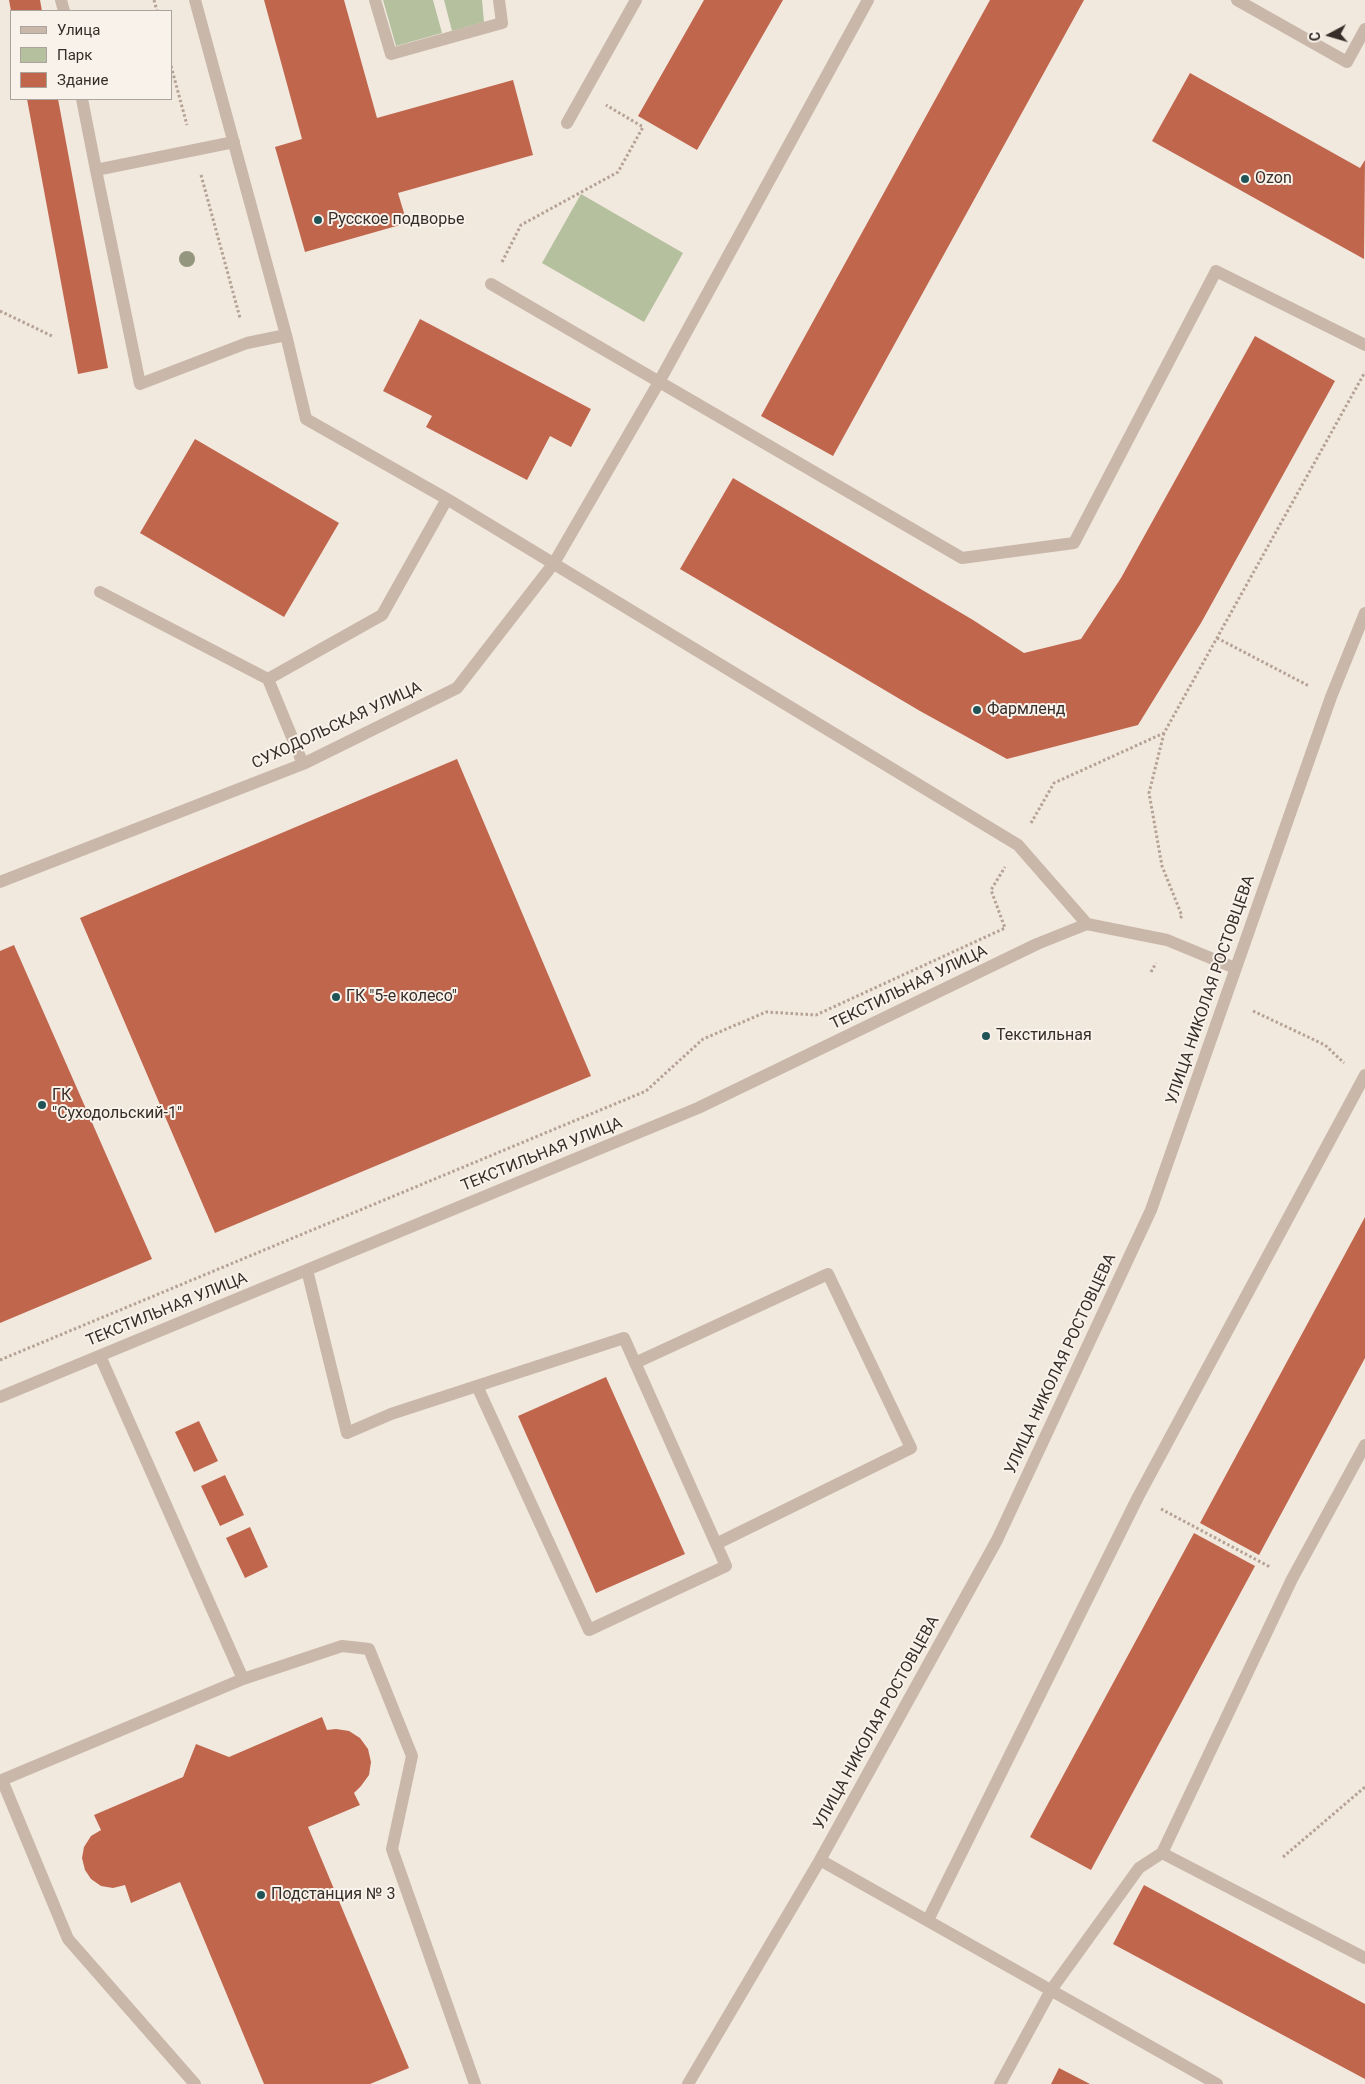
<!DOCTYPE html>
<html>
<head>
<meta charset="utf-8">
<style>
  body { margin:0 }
  #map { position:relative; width:1365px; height:2084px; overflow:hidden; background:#f1e8de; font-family:Roboto,sans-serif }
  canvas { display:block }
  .legend { position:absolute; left:10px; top:10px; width:162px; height:90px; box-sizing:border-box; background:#f9f2ea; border:1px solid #aba39d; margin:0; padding:6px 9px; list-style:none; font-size:15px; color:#372d29 }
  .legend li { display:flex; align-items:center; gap:10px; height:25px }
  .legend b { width:25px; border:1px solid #aba39d }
  .north { position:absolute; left:1305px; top:10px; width:50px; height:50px; -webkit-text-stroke:4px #f9f2ea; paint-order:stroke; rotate:264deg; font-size:14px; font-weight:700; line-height:20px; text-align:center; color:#372d29 }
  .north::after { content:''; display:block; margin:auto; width:18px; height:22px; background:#372d29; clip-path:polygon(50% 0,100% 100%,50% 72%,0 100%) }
</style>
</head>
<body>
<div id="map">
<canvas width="1365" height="2084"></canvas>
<ul class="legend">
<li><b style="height:6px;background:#c9b7aa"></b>Улица</li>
<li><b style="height:14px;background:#b5c09e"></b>Парк</li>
<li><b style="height:14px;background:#c0664d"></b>Здание</li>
</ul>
<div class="north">С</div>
</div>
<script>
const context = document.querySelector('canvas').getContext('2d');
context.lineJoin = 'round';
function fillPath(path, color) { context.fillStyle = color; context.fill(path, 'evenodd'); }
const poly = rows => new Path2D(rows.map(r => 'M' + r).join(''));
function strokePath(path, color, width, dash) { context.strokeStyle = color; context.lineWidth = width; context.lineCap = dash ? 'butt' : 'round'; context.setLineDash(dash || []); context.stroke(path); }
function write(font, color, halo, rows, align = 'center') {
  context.font = font + ' Roboto,sans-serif'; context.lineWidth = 4; context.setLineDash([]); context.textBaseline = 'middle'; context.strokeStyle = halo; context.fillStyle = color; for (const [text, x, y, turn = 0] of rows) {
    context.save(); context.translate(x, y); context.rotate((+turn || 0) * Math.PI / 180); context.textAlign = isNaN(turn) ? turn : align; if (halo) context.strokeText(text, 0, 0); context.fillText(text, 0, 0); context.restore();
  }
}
fillPath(poly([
  [383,0,433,0,442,33,396,46],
  [444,0,482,0,484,22,452,31],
  [581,194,683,253,644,322,542,263]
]), '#b5c09e');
fillPath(poly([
  [9,0,40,0,42,11,11,11],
  [264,0,344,0,377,118,513,80,533,155,398,193,407,223,305,252,275,147,302,139],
  [704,0,783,0,697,150,638,116],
  [990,0,1084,0,833,456,761,416],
  [1190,73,1360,168,1365,160,1364,259,1152,141],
  [27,99,58,99,108,368,78,374],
  [420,319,591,409,571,447,550,436,527,480,426,427,432,416,383,391],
  [1255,336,1335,381,1201,623,1138,725,1007,759,920,711,680,569,733,478,973,620,1024,653,1081,639,1121,578],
  [195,439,339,523,284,617,140,533],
  [457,759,591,1076,215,1233,80,918],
  [14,945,152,1259,0,1323,0,951],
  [1365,1217,1365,1358,1259,1555,1200,1523],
  [606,1377,685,1554,596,1593,518,1416],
  [199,1421,218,1461,194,1472,175,1432],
  [225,1475,244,1515,220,1526,201,1486],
  [250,1527,268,1567,245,1578,226,1538],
  [1194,1533,1255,1566,1091,1870,1030,1837],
  [322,1717,327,1730,336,1729,349,1731,360,1738,368,1749,371,1762,369,1775,361,1786,354,1793,360,1805,308,1827,409,2068,370,2084,264,2084,180,1882,131,1903,125,1885,113,1888,101,1886,91,1879,85,1870,82,1858,84,1847,91,1836,101,1830,94,1815,183,1777,196,1744,229,1757],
  [1144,1885,1365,2004,1365,2079,1113,1944],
  [1059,2068,1090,2084,1051,2084]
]), '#c0664d');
strokePath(poly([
  [154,0,157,11],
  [171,66,187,125],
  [201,175,240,318],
  [502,262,521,225,618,172,643,127,606,105],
  [0,311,54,337],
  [1217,638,1309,686],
  [1164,733,1149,793,1162,866,1182,916,1180,918],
  [1031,823,1054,783,1164,733,1365,372],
  [1151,972,1156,963],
  [1253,1011,1325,1045,1344,1063],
  [0,1360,646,1091,703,1039,766,1012,816,1015,1005,928,991,890,1005,867],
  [1161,1509,1270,1567],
  [1283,1857,1365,1787]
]), '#b5a294', 3, [2.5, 2.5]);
strokePath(poly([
  [61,0,64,11],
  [195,0,286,335,306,419,447,499,1018,845,1087,924,1167,940,1235,968],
  [375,0,391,54,502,23,499,0],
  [1237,0,1347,62,1365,29],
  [82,99,96,170,234,142],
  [567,123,636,0],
  [96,170,140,384,247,343,286,335],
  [491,284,962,558,1074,543,1216,271,1365,345],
  [100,592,268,679,303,764],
  [268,679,382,615,447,499],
  [0,882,303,764,457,688,554,563,659,382,868,0],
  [307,1270,347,1433,391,1414,624,1338,726,1566,589,1630,477,1386],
  [100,1356,243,1679],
  [635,1363,828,1274,911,1448,716,1544],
  [0,1397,698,1108,1037,944,1087,924],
  [1365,1445,1292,1579,1162,1853,1365,1958],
  [820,1860,1217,2084],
  [928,1920,1138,1497,1365,1075],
  [195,2084,68,1939,2,1780,243,1679,342,1646,369,1649,412,1756,392,1849,475,2084],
  [688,2084,820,1860,997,1540,1151,1210,1331,697,1365,613],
  [1000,2084,1051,1990,1139,1868,1162,1853]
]), '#c9b7aa', 12);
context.fillStyle = '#94977d';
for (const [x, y] of [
  [187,259]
]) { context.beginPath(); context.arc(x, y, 8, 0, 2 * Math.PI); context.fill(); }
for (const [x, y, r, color] of [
  [1245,179,5,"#215456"],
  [318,220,5,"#215456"],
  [977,710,5,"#215456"],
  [336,997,5,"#215456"],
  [986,1036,5,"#215456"],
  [42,1105,5,"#215456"],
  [261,1895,5,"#215456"]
]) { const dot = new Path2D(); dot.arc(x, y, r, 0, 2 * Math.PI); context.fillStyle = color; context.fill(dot); strokePath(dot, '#f9f2ea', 2); }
write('16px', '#372d29', '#f9f2ea', [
  ["Ozon",1255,179],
  ["Русское подворье",328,220],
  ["Фармленд",987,710],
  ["ГК \"5-е колесо\"",346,997],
  ["Текстильная",996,1036],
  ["ГК",52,1096],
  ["\"Суходольский-1\"",52,1114],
  ["Подстанция № 3",271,1895]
], 'left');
write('16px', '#372d29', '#f9f2ea', [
  ["СУХОДОЛЬСКАЯ УЛИЦА",337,726,-25],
  ["ТЕКСТИЛЬНАЯ УЛИЦА",909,988,-26],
  ["УЛИЦА НИКОЛАЯ РОСТОВЦЕВА",1211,990,-71],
  ["ТЕКСТИЛЬНАЯ УЛИЦА",542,1155,-22],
  ["ТЕКСТИЛЬНАЯ УЛИЦА",167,1310,-22],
  ["УЛИЦА НИКОЛАЯ РОСТОВЦЕВА",1061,1364,-65],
  ["УЛИЦА НИКОЛАЯ РОСТОВЦЕВА",877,1723,-61]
]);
</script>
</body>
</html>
